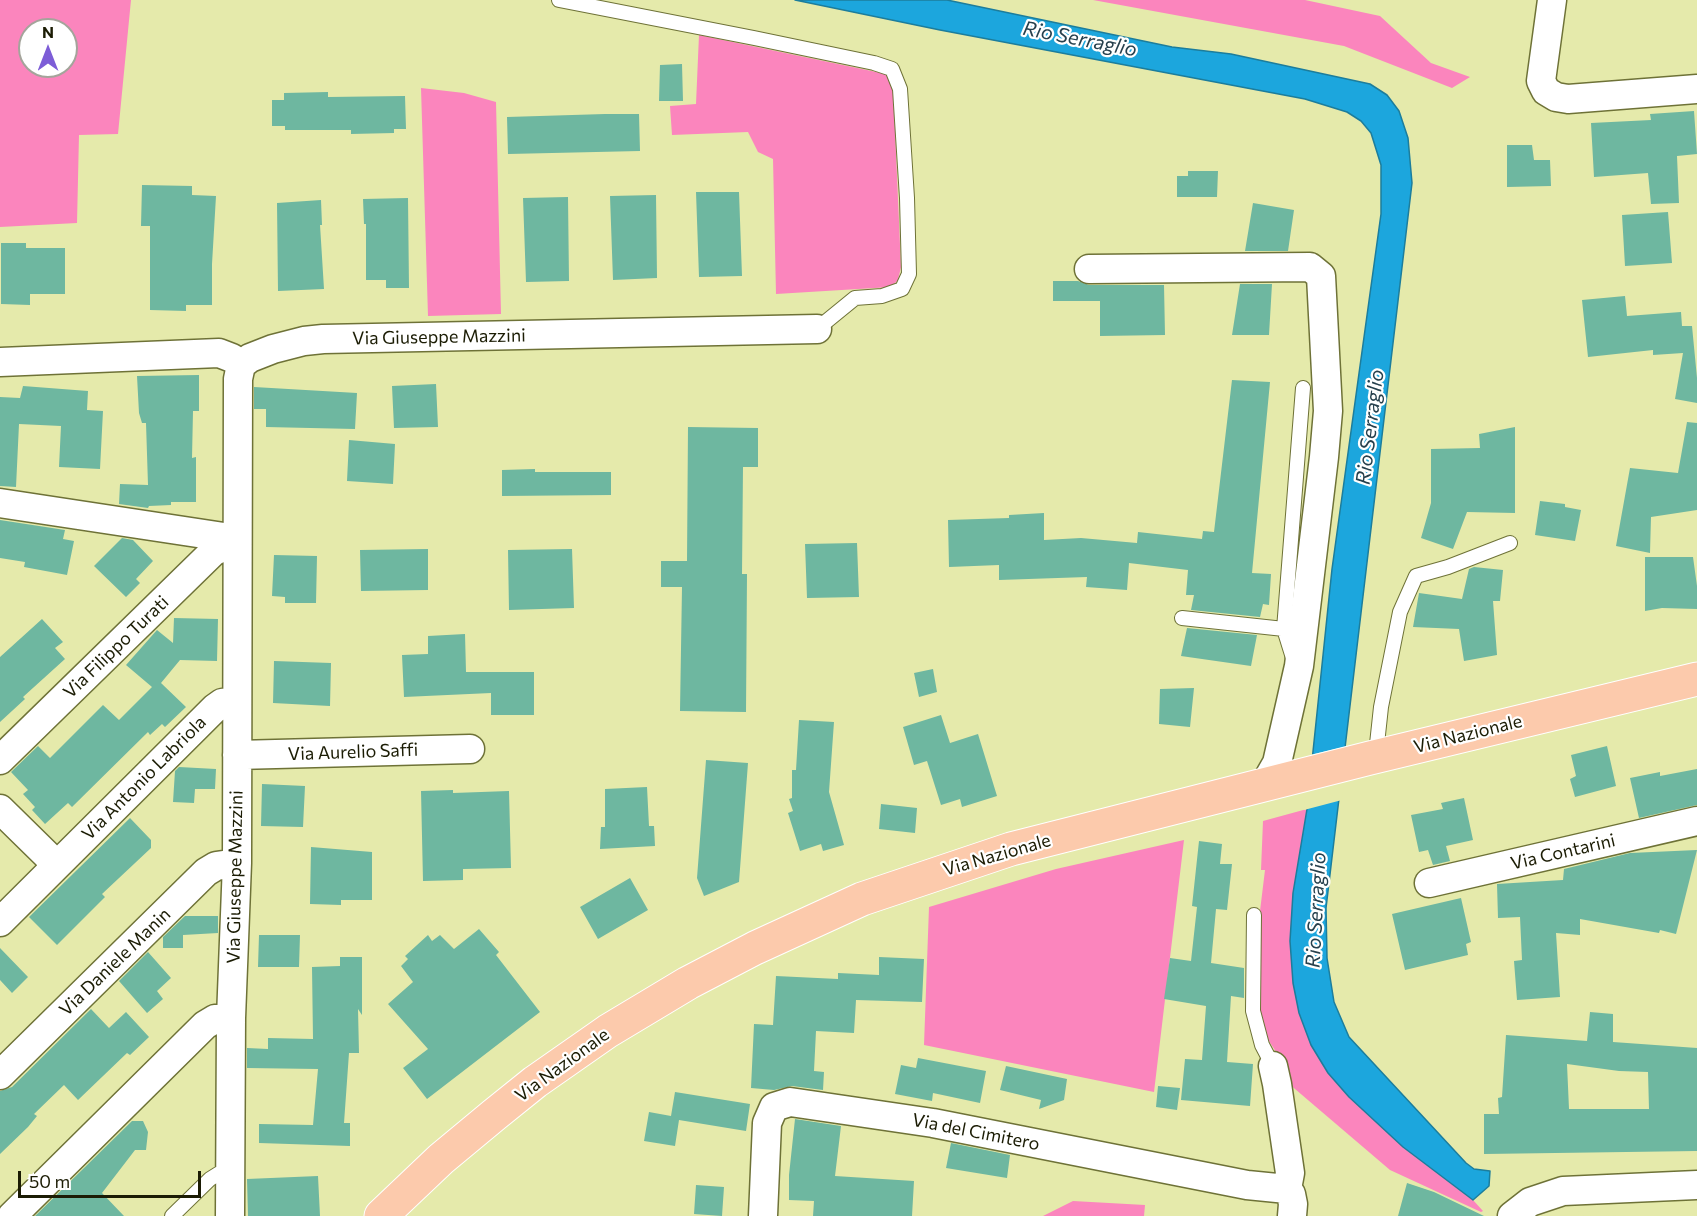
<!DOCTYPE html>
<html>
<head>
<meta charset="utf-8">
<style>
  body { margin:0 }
  #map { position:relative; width:1697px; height:1216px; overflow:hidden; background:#e5eaab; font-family:Commissioner,sans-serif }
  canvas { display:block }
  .north { position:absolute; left:18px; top:18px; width:60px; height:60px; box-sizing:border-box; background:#fff; border:2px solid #a4a49b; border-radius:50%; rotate:0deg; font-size:16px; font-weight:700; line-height:24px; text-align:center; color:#1b1c04 }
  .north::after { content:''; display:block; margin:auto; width:21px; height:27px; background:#7d5dd7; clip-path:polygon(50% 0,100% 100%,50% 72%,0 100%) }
  .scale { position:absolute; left:18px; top:1171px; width:183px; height:27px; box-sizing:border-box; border:3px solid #1b1c04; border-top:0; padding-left:8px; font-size:18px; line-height:21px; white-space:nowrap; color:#1b1c04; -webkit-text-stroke:4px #fff; paint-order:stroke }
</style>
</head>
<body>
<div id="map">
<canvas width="1697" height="1216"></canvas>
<div class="north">N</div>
<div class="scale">50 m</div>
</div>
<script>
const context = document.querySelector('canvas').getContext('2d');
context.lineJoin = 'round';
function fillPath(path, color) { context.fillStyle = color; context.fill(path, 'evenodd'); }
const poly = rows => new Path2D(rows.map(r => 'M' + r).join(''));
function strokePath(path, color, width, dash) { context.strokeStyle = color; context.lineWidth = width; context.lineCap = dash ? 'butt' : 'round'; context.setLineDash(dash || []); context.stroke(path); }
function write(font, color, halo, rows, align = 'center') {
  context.font = font + ' Commissioner,sans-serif'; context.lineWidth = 4.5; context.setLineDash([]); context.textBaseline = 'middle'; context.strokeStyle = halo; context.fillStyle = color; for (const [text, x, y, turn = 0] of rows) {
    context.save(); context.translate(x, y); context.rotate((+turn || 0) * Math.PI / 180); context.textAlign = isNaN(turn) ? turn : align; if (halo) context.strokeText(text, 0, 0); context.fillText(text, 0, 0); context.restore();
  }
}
fillPath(poly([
  [0,0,131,0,118,134,79,135,77,223,0,227],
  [30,30,66,30,66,66,30,66],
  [1093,0,1305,0,1380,16,1431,63,1470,77,1452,88,1344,46],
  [699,35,886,74,893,86,901,267,898,280,891,287,776,294,773,159,758,152,748,132,672,135,670,106,696,104],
  [421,88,464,93,496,102,501,314,428,316],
  [1307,809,1293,893,1290,941,1293,983,1299,1013,1311,1045,1328,1073,1349,1097,1403,1147,1473,1200,1483,1211,1481,1212,1390,1170,1288,1083,1280,1058,1265,1035,1257,1005,1260,911,1265,870,1261,870,1263,821],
  [1184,840,1154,1092,924,1045,929,907,1056,869],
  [1073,1201,1145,1205,1144,1216,1043,1216]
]), '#fb85bd');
const water = poly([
  [795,0,947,0,1172,47,1231,54,1370,84,1387,95,1399,111,1408,138,1412,183,1326,908,1327,958,1334,1002,1349,1037,1466,1163,1474,1169,1490,1171,1489,1186,1473,1200,1403,1147,1349,1097,1328,1073,1311,1045,1299,1013,1293,983,1290,941,1293,893,1307,809,1332,569,1381,214,1381,165,1371,133,1361,121,1347,112,1305,99,940,30,795,0]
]);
fillPath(water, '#1ca6dd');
strokePath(water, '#1c7d9c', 1.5);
fillPath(poly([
  [1348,746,1342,800,1304,810,1310,755],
  [1554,1211,1614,1212,1616,1216,1546,1214]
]), '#e5eaab');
fillPath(poly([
  [682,64,683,101,659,101,660,65],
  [328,92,328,97,405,96,406,129,394,129,394,133,351,134,351,130,285,130,285,126,272,126,272,100,284,100,284,93],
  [1694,111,1697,154,1677,156,1679,203,1651,204,1648,173,1594,177,1591,123,1651,120,1650,114],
  [605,114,639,114,640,151,508,154,507,117],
  [1507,145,1532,145,1534,160,1550,160,1551,186,1507,187],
  [1188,171,1218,171,1217,197,1177,197,1177,176,1188,176],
  [142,185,192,186,192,195,216,196,212,264,212,305,186,305,186,311,150,310,150,226,141,226],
  [696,192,739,192,742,276,699,277],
  [656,195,657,278,613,280,610,196],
  [568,197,569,281,526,282,523,198],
  [408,198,409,288,386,288,386,280,366,280,366,224,364,224,363,199],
  [321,200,322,225,320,225,324,289,278,291,277,203],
  [1253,203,1294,210,1288,251,1245,251],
  [1668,212,1672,263,1625,266,1622,215],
  [1,243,26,243,26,248,65,248,65,294,30,294,30,305,1,304],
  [1053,281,1078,281,1089,285,1164,285,1165,335,1100,336,1100,301,1053,301],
  [1240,284,1272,284,1269,335,1232,335],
  [1625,296,1627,316,1681,312,1682,326,1692,326,1697,378,1697,403,1675,399,1683,353,1653,355,1653,350,1588,357,1582,300],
  [199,375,199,411,193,411,192,458,196,457,196,502,171,502,171,505,149,506,148,508,119,504,120,484,148,485,146,423,142,423,139,413,137,376],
  [1232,380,1270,382,1252,573,1271,574,1269,605,1263,604,1260,617,1191,610,1194,595,1186,595,1188,570,1129,563,1127,590,1086,587,1087,577,999,580,999,565,949,567,948,520,1009,518,1009,515,1044,513,1044,540,1081,538,1137,543,1138,532,1202,539,1203,531,1214,532],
  [436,384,438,427,394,428,392,386],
  [23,386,88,391,87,410,103,411,100,469,59,467,61,426,19,424,16,487,0,486,0,397,20,398],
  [254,387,357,393,355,429,266,427,266,409,254,409],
  [1687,422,1697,423,1697,510,1651,517,1650,553,1616,546,1630,468,1678,473],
  [688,427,758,428,758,467,743,467,742,574,747,574,746,712,680,711,682,587,661,587,661,561,687,561],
  [1515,427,1515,513,1467,512,1453,549,1421,538,1431,503,1431,449,1480,448,1479,434],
  [349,440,395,444,393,484,347,481],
  [535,469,535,472,611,472,611,495,502,496,502,470],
  [1540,501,1565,504,1565,507,1581,510,1575,541,1535,535],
  [0,520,65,530,63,539,74,541,67,575,24,567,25,562,0,558],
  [122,538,133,540,153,561,136,579,140,583,126,597,94,566],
  [857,543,859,597,807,598,805,544],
  [428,549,428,590,361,591,360,550],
  [572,549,574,608,509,610,508,550],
  [274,555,317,556,316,603,285,603,285,597,272,596],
  [1645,557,1693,557,1697,586,1697,609,1662,608,1645,611],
  [1474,567,1503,570,1500,601,1493,601,1497,655,1464,661,1459,629,1413,627,1419,593,1462,599,1469,569],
  [174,618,218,619,217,661,180,660,161,683,186,707,165,727,162,724,150,735,148,732,72,807,68,803,45,824,32,810,35,807,23,794,28,790,11,772,38,746,50,758,103,705,119,720,152,687,126,665,157,630,173,643],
  [42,619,63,642,55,648,65,659,23,697,25,699,0,722,0,657],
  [1187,628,1257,635,1251,666,1181,656],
  [465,634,466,672,534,672,534,715,491,715,491,693,404,697,402,655,428,654,428,636],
  [274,661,331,663,330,706,273,703],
  [933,669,937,692,919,697,914,673],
  [1194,688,1190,727,1159,724,1160,689],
  [941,715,950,743,978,734,997,796,962,807,960,799,941,805,927,761,914,765,903,727],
  [799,720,834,722,829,792,844,845,823,851,821,844,800,851,788,813,793,811,789,799,792,798,792,770,796,770],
  [1607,746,1616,786,1575,797,1570,779,1576,776,1571,755],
  [706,760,748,763,739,882,704,896,697,878],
  [179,767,216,769,215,789,195,789,194,803,173,802,175,771],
  [1697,769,1697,805,1639,818,1630,778,1660,772,1660,776],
  [262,784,305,786,303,827,261,826],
  [647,787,649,826,654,826,655,846,600,849,601,827,605,827,605,789],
  [453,790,453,793,509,791,511,868,463,869,463,880,423,881,421,791],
  [1464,798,1473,840,1446,846,1450,861,1433,865,1428,850,1419,852,1411,815,1443,809,1441,803],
  [881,804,917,808,915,833,879,829],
  [130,818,151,840,151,848,102,894,105,897,57,945,29,917],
  [1199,841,1222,844,1220,864,1232,864,1227,910,1216,909,1211,963,1244,968,1244,998,1231,996,1227,1062,1253,1064,1250,1106,1181,1100,1185,1059,1202,1060,1206,1006,1164,999,1170,958,1191,961,1197,907,1192,906],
  [311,847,372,852,372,900,341,900,341,905,310,904],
  [1697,850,1676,934,1660,930,1659,933,1580,919,1580,935,1556,933,1560,997,1517,1000,1514,961,1522,960,1520,917,1498,918,1497,884,1563,880,1564,869,1630,853],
  [630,878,648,910,598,939,580,907],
  [1461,898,1471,942,1466,944,1468,955,1405,970,1392,914],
  [185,916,218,916,218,933,183,935,183,948,163,948,163,937],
  [479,929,499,952,496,955,540,1012,427,1099,403,1068,428,1049,388,1004,413,982,401,966,408,959,405,956,428,935,432,941,440,935,454,949],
  [259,935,300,935,299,967,258,967],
  [0,948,28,977,12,993,0,980],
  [148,952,171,978,157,991,163,999,147,1013,119,981],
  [340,957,362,957,362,1015,358,1009,359,1053,349,1053,344,1123,350,1123,350,1146,259,1143,259,1124,313,1125,318,1069,247,1068,247,1048,268,1049,268,1038,313,1039,312,967,340,966],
  [879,957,924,959,922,1002,856,1000,854,1033,816,1031,814,1071,824,1072,823,1090,792,1086,774,1090,751,1088,754,1024,773,1025,776,976,838,979,838,973,879,975],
  [91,1009,109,1028,126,1012,149,1037,130,1055,127,1053,78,1100,64,1085,34,1114,37,1116,28,1127,0,1154,0,1091,12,1087],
  [1590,1012,1613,1014,1613,1042,1697,1048,1697,1151,1484,1154,1484,1114,1499,1114,1498,1098,1502,1097,1506,1035,1587,1041],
  [1567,1064,1619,1071,1648,1072,1649,1109,1569,1109],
  [918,1058,986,1071,980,1103,933,1093,932,1101,895,1094,901,1065,916,1068],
  [1006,1066,1067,1079,1064,1100,1039,1109,1041,1100,1000,1090],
  [1158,1086,1180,1088,1177,1110,1156,1107],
  [675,1092,750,1104,746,1131,679,1120,675,1146,644,1141,649,1112,671,1116],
  [795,1119,841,1126,835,1176,914,1181,912,1216,813,1216,814,1201,789,1200,789,1175],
  [132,1121,143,1121,148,1132,146,1150,135,1150,102,1193,124,1216,35,1216],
  [951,1143,1010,1155,1007,1178,946,1168],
  [318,1176,320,1216,248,1216,247,1179],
  [1407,1183,1434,1192,1484,1216,1398,1216],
  [696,1185,724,1187,722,1216,694,1214]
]), '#6eb7a0');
const lane = poly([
  [559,0,754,38,874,63,892,69,900,89,907,198,909,274,902,289,882,296,855,298,817,329],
  [1182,618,1284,629],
  [1293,658,1284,629,1303,388],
  [1379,756,1377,744,1381,707,1400,612,1416,576,1448,567,1510,543],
  [1254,915,1253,1011,1262,1045,1273,1066],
  [172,1216,210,1179,218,1174,229,1172]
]);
const street = poly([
  [1552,0,1541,81,1546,91,1556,97,1568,99,1697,89],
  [1089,269,1310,267,1321,276,1328,411,1324,457,1299,666,1277,763,1265,784],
  [0,362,219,353,232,358,241,365],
  [0,503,237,539],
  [237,755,470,749],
  [0,760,213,552,237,539],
  [0,809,57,865],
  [1429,883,1697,821],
  [0,922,215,708,222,703,237,701],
  [1273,1066,1277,1084,1290,1173,1287,1189],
  [0,1075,206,872,216,866,237,863],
  [12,1216,205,1025,215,1019,231,1018],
  [230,1216,231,1018,237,863,238,379,241,365,250,358,273,349,304,341,323,339,817,329],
  [763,1216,767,1123,774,1107,790,1102,933,1123,1247,1185,1287,1189,1291,1194,1293,1204,1292,1216],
  [1512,1216,1530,1202,1563,1191,1697,1185]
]);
const primary = poly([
  [381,1216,441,1159,494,1115,535,1082,608,1031,688,983,755,948,862,899,1011,849,1370,758,1697,679]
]);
strokePath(lane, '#6e7237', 16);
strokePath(street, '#6e7237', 31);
strokePath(primary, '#fff', 35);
strokePath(lane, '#fff', 14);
strokePath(street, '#fff', 28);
strokePath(primary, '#fccaac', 33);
write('18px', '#1b1c04', '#fff', [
  ["Via Giuseppe Mazzini",439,337,-1],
  ["Via Filippo Turati",116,647,-44],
  ["Via Nazionale",1468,734,-14],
  ["Via Aurelio Saffi",353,752,-2],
  ["Via Antonio Labriola",144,778,-45],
  ["Via Contarini",1563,852,-13],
  ["Via Nazionale",997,855,-16],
  ["Via Giuseppe Mazzini",235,877,-89],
  ["Via Daniele Manin",115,962,-44],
  ["Via Nazionale",562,1065,-36],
  ["Via del Cimitero",976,1132,11]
]);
write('italic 20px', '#26404d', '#fff', [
  ["Rio Serraglio",1080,39,11],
  ["Rio Serraglio",1370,427,-83],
  ["Rio Serraglio",1316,910,-87]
]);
</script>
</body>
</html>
